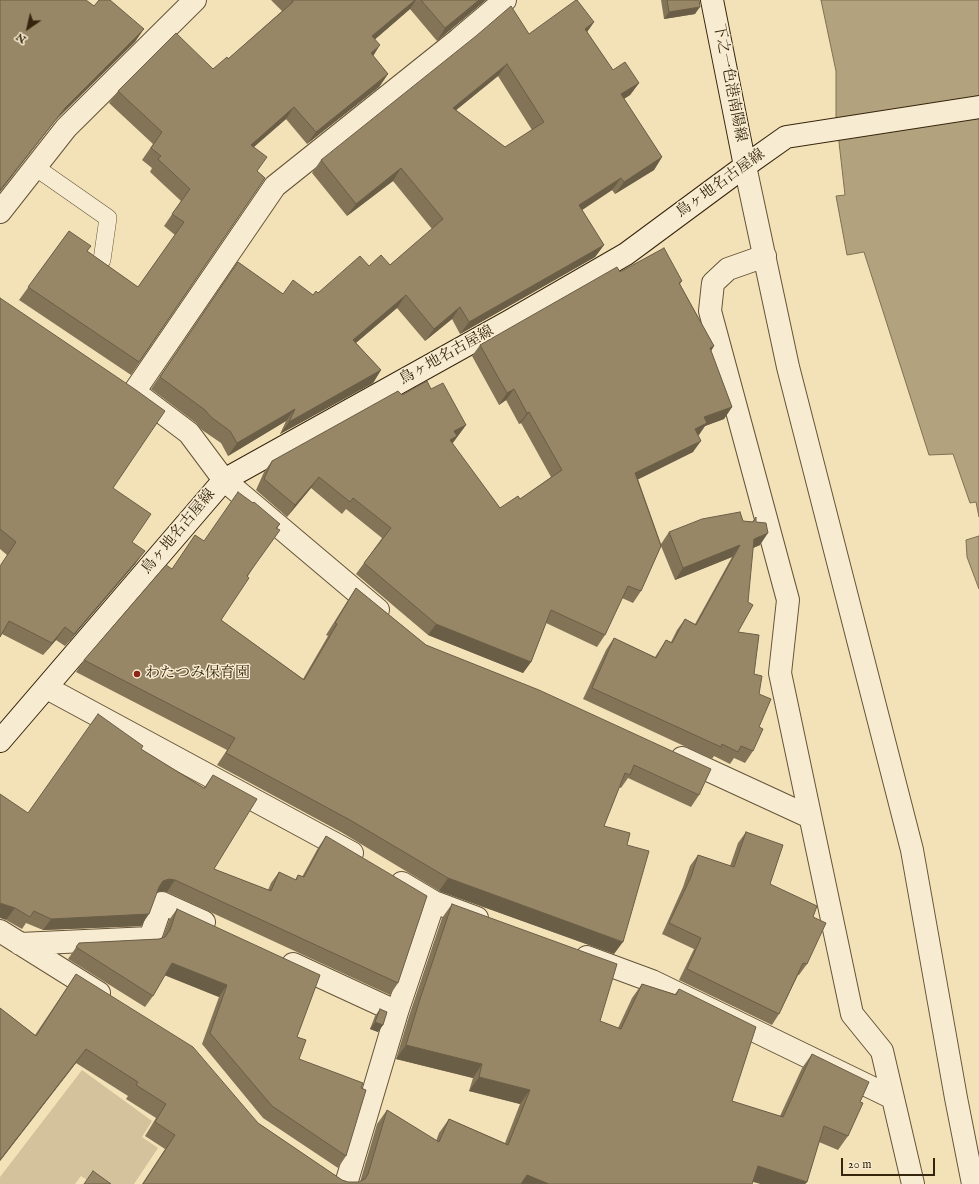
<!DOCTYPE html>
<html>
<head>
<meta charset="utf-8">
<style>
  body { margin:0 }
  #map { position:relative; width:979px; height:1184px; overflow:hidden; background:#f3e2b8; font-family:"IM FELL English",serif }
  canvas { display:block }
  .north { position:absolute; left:8px; top:8px; width:40px; height:40px; -webkit-text-stroke:3px #f7ecd1; paint-order:stroke; rotate:214deg; font-size:11px; font-weight:700; line-height:16px; text-align:center; color:#36250d }
  .north::after { content:''; display:block; margin:auto; width:14px; height:18px; background:#36250d; clip-path:polygon(50% 0,100% 100%,50% 72%,0 100%) }
  .scale { position:absolute; left:841px; top:1158px; width:94px; height:18px; box-sizing:border-box; border:2px solid #36250d; border-top:0; padding-left:5px; font-size:12px; line-height:14px; white-space:nowrap; color:#36250d; -webkit-text-stroke:3px #f7ecd1; paint-order:stroke }
</style>
</head>
<body>
<div id="map">
<canvas width="979" height="1184"></canvas>
<div class="north">N</div>
<div class="scale">20 m</div>
</div>
<script>
const context = document.querySelector('canvas').getContext('2d');
context.lineJoin = 'round';
function fillPath(path, color) { context.fillStyle = color; context.fill(path, 'evenodd'); }
const poly = rows => new Path2D(rows.map(r => 'M' + r).join(''));
function strokePath(path, color, width, dash) { context.strokeStyle = color; context.lineWidth = width; context.lineCap = dash ? 'butt' : 'round'; context.setLineDash(dash || []); context.stroke(path); }
function write(font, color, halo, rows, align = 'center') {
  context.font = font + ' "IM FELL English","Noto Serif JP",serif'; context.lineWidth = 3; context.setLineDash([]); context.textBaseline = 'middle'; context.strokeStyle = halo; context.fillStyle = color; for (const [text, x, y, turn = 0] of rows) {
    context.save(); context.translate(x, y); context.rotate((+turn || 0) * Math.PI / 180); context.textAlign = isNaN(turn) ? turn : align; if (halo) context.strokeText(text, 0, 0); context.fillText(text, 0, 0); context.restore();
  }
}
fillPath(poly([
  [82,1070,152,1121,142,1137,158,1148,134,1184,93,1184,81,1176,75,1184,0,1184,0,1177]
]), '#d3c29b');
const water = poly([
  [821,0,979,0,979,517,976,502,970,503,953,454,929,455,864,252,847,255,836,196,845,195,836,116,836,71,821,0],
  [979,536,979,589,967,557,966,540,979,536]
]);
fillPath(water, '#b3a27e');
strokePath(water, '#817051', 1);
const service = poly([
  [35,167,108,218,102,260]
]);
const minor = poly([
  [745,166,788,367,912,850,956,1098,973,1184],
  [0,212,66,128,195,0],
  [765,256,728,269,713,283,710,311,788,600,780,673,852,1014,882,1051,913,1184],
  [134,392,275,186,459,39,505,0],
  [140,396,189,433,224,480,378,610],
  [47,688,352,853],
  [682,758,810,817],
  [402,883,434,902,477,918],
  [0,931,99,993],
  [20,944,150,938,162,903,204,922],
  [587,957,652,981,893,1098],
  [293,964,397,1012],
  [346,1184,397,1012,434,902]
]);
const secondary = poly([
  [712,0,745,166],
  [0,741,224,480,508,322,626,254,745,166,786,137,979,107]
]);
strokePath(service, '#655438', 18);
strokePath(minor, '#655438', 24);
strokePath(secondary, '#36250d', 24);
strokePath(service, '#f7ecd1', 17);
strokePath(minor, '#f7ecd1', 22);
strokePath(secondary, '#f7ecd1', 22);
fillPath(poly([
  [271,0,486,0,437,41,410,9,375,39,373,56,388,74,379,87,307,144,286,119,254,147,257,171,265,178,131,375,19,300,69,231,87,251,138,287,175,235,164,226,181,201,150,172,152,168,142,160,153,144,109,103,118,91,213,69,228,59,282,11],
  [661,0,699,0,695,14,664,19],
  [594,22,587,32,613,70,639,83,630,95,624,99,662,157,654,170,615,194,612,190,582,210,604,245,595,257,460,334,452,319,425,341,397,308,356,343,381,370,373,383,280,434,286,421,228,456,221,443,202,430,196,423,151,389,238,262,283,294,313,295,369,266,390,265,432,229,393,181,347,216,312,173,321,160,529,34],
  [498,76,532,130,505,147,456,110],
  [620,272,682,281,680,284,714,346,711,351,732,407,724,419,705,426,698,435,693,452,638,479,661,544,669,532,743,521,752,522,756,517,756,522,760,545,753,548,738,632,754,674,759,694,759,727,753,751,745,763,734,758,730,764,714,756,712,759,583,699,606,650,614,638,655,657,666,640,671,642,677,630,685,619,695,624,732,557,675,580,661,546,641,591,633,603,622,598,605,635,597,647,546,623,531,662,523,673,428,635,356,574,382,538,346,509,342,514,311,488,287,517,256,490,264,472,272,461,402,395,431,389,466,425,452,444,500,508,520,499,551,477,521,423,519,424,506,400,499,405,472,356,480,345],
  [0,298,113,488,132,542,136,563,65,646,56,640,43,655,2,634,7,555,0,549],
  [280,524,221,620,303,679,328,636,326,635,348,600,356,588,426,645,699,795,691,807,628,778,621,788,619,787,604,826,627,845,614,954,439,891,341,832,217,765,227,750,76,672,84,660,172,569,204,541],
  [141,749,204,788,213,775,214,869,268,890,271,883,279,872,295,880,298,875,302,877,318,848,326,836,398,983,390,995,167,892,161,891,157,892,141,926,43,930,26,923,22,929,6,920,28,813],
  [746,832,770,884,813,917,807,964,799,975,798,975,779,1014,772,1025,679,980,694,949,662,934,683,887,690,866,698,855,730,866,738,843],
  [452,904,600,1021,618,1028,632,998,642,984,675,994,679,989,732,1101,780,1116,802,1068,812,1054,860,1102,848,1136,838,1150,819,1142,807,1182,805,1184,761,1184,753,1182,752,1184,142,1184,165,1149,145,1136,156,1118,126,1099,128,1096,76,1063,0,1161,0,1008,35,1035,76,974,258,1123,342,1180,348,1182,360,1182,377,1124,387,1110,436,1141,439,1133,449,1119,505,1143,520,1104,469,1091,473,1078,396,1059,409,1016,442,918],
  [177,909,297,1037,299,1059,361,1088,346,1156,338,1168,263,1118,202,1044,219,997,165,975,153,996,145,1007,68,959,79,943,159,939,163,937,169,920],
  [380,1009,383,1025,378,1032,370,1029,375,1016]
]), '#837458');
fillPath(poly([
  [415,0,416,0,410,9,364,49,372,36],
  [479,0,486,0,437,41,445,28],
  [700,7,695,14,664,19,669,12],
  [594,22,585,35,585,29],
  [144,29,135,42,56,120,0,192,0,190,65,108],
  [380,45,372,58,371,53],
  [507,64,498,76,444,120,453,108],
  [388,74,379,87,307,144,316,132],
  [639,83,630,95,612,106,621,94],
  [294,107,286,119,242,157,251,145],
  [662,157,654,170,615,194,624,182],
  [401,168,393,181,347,216,356,204],
  [621,178,612,190,570,218,579,205],
  [604,245,595,257,460,334,469,322],
  [406,295,397,308,345,352,353,340],
  [460,307,452,319,425,341,434,329],
  [714,346,707,357,710,348],
  [381,370,373,383,280,434,289,422],
  [514,389,506,400,499,405,507,393],
  [732,407,724,419,705,426,699,435,687,440,704,417],
  [295,409,286,421,228,456,237,443],
  [529,412,521,423,519,424,527,413],
  [466,425,449,448,442,452,454,431],
  [701,441,693,452,627,485,635,473],
  [319,477,311,488,287,517,295,505],
  [768,533,760,545,746,551,754,539],
  [740,545,732,557,675,580,683,568],
  [145,551,136,563,65,646,74,634],
  [436,624,531,662,523,673,428,635],
  [65,627,56,640,43,655,52,643],
  [448,878,623,942,614,954,439,891],
  [169,879,175,880,167,892,161,891,154,893,163,881],
  [0,903,15,908,6,920,0,918],
  [149,914,141,926,43,930,51,919],
  [172,963,227,985,219,997,164,975],
  [375,1022,383,1025,378,1032,370,1029],
  [406,1045,482,1064,473,1078,396,1059],
  [86,1049,76,1063,0,1161,0,1160],
  [479,1077,530,1090,520,1104,469,1091],
  [758,1166,807,1182,805,1184,761,1184,748,1180],
  [527,1175,549,1184,521,1184]
]), '#6a5e47');
const building = poly([
  [0,0,86,0,94,6,99,0,110,0,144,29,65,108,0,190,0,0],
  [292,0,415,0,372,36,380,45,371,53,388,74,316,132,294,107,251,145,267,157,257,171,265,178,139,362,28,287,69,231,91,246,87,251,138,287,184,222,172,214,190,189,158,159,161,156,151,148,162,132,118,91,176,33,213,69,227,57,228,59,293,2,292,0],
  [421,0,479,0,445,28,421,0],
  [576,0,577,0,594,22,585,29,613,70,625,62,639,83,621,94,662,157,624,182,621,178,579,205,604,245,469,322,460,307,434,329,406,295,353,340,381,370,289,422,295,409,237,443,230,431,211,417,205,410,160,377,238,262,283,294,293,280,313,295,316,291,318,293,360,256,369,266,381,255,390,265,443,219,401,168,356,204,321,160,476,36,511,6,529,34,576,0],
  [507,64,544,122,505,147,453,108,507,64],
  [667,0,699,0,700,7,669,12,667,0],
  [664,248,682,281,679,283,714,346,710,348,732,407,704,417,707,423,695,429,701,441,635,473,661,546,641,591,628,586,605,635,551,610,531,662,436,624,364,563,391,528,353,498,350,502,319,477,295,505,264,479,272,461,398,391,402,395,427,381,431,389,443,383,466,425,454,431,457,436,450,440,500,508,518,496,520,499,562,470,529,412,527,413,514,389,507,393,480,345,617,267,620,272,664,248],
  [0,298,136,390,165,411,113,488,151,514,132,542,145,551,74,634,65,627,52,643,9,621,0,637,0,566,16,542,0,529,0,298],
  [238,492,253,503,254,502,280,524,276,528,280,530,247,576,249,578,221,620,304,680,337,624,335,623,356,588,426,645,539,690,711,769,699,795,634,765,630,775,625,773,604,826,630,833,627,845,649,851,623,942,448,878,350,820,226,753,235,738,84,660,166,565,172,569,195,535,204,541,238,492],
  [740,512,743,521,753,522,756,517,756,522,766,523,768,533,754,539,748,602,753,605,738,632,759,635,754,674,762,676,759,694,771,699,759,727,763,729,753,751,741,746,738,752,722,744,721,747,592,688,614,638,656,658,666,640,672,643,685,619,696,625,740,545,683,568,669,532,702,519,740,512],
  [98,714,143,746,141,749,204,788,205,788,213,775,257,799,214,869,271,891,279,872,296,880,298,875,304,877,326,836,427,896,398,983,175,880,169,879,163,881,159,887,149,914,51,919,34,911,30,917,15,908,0,903,0,794,28,813,98,714],
  [746,832,783,845,770,884,817,906,813,917,826,923,807,964,803,963,779,1014,687,969,701,938,669,923,691,877,698,855,734,867,746,832],
  [452,904,617,964,600,1021,621,1029,642,984,676,995,679,989,756,1027,732,1101,783,1117,812,1054,869,1082,860,1102,863,1103,848,1136,824,1126,807,1182,758,1166,752,1184,549,1184,527,1175,521,1184,143,1184,175,1135,155,1122,166,1104,136,1085,138,1082,86,1049,0,1160,0,1008,36,1036,76,974,193,1047,258,1123,342,1180,348,1182,359,1182,365,1179,368,1174,387,1110,439,1142,449,1119,508,1145,530,1090,479,1077,482,1064,406,1045,419,1002,452,904],
  [177,909,320,975,297,1037,306,1040,299,1059,363,1083,361,1088,366,1090,346,1156,272,1106,210,1033,227,985,172,963,153,996,76,947,79,943,159,939,165,937,170,930,177,909],
  [380,1009,387,1012,383,1025,375,1022,380,1009],
  [93,1171,111,1184,84,1184,93,1171]
]);
fillPath(building, '#988766');
strokePath(building, '#6a5e47', 1);
for (const [x, y, r, color] of [
  [137,674,4,"#8f2418"]
]) { const dot = new Path2D(); dot.arc(x, y, r, 0, 2 * Math.PI); context.fillStyle = color; context.fill(dot); strokePath(dot, '#f7ecd1', 1.5); }
write('15px', '#36250d', '#f7ecd1', [
  ["下之一色港南陽線",729,83,79],
  ["鳥ヶ地名古屋線",721,184,-36],
  ["鳥ヶ地名古屋線",447,356,-29],
  ["鳥ヶ地名古屋線",179,532,-50]
]);
write('15px', '#36250d', '#f7ecd1', [
  ["わたつみ保育園",145,674]
], 'left');
</script>
</body>
</html>
